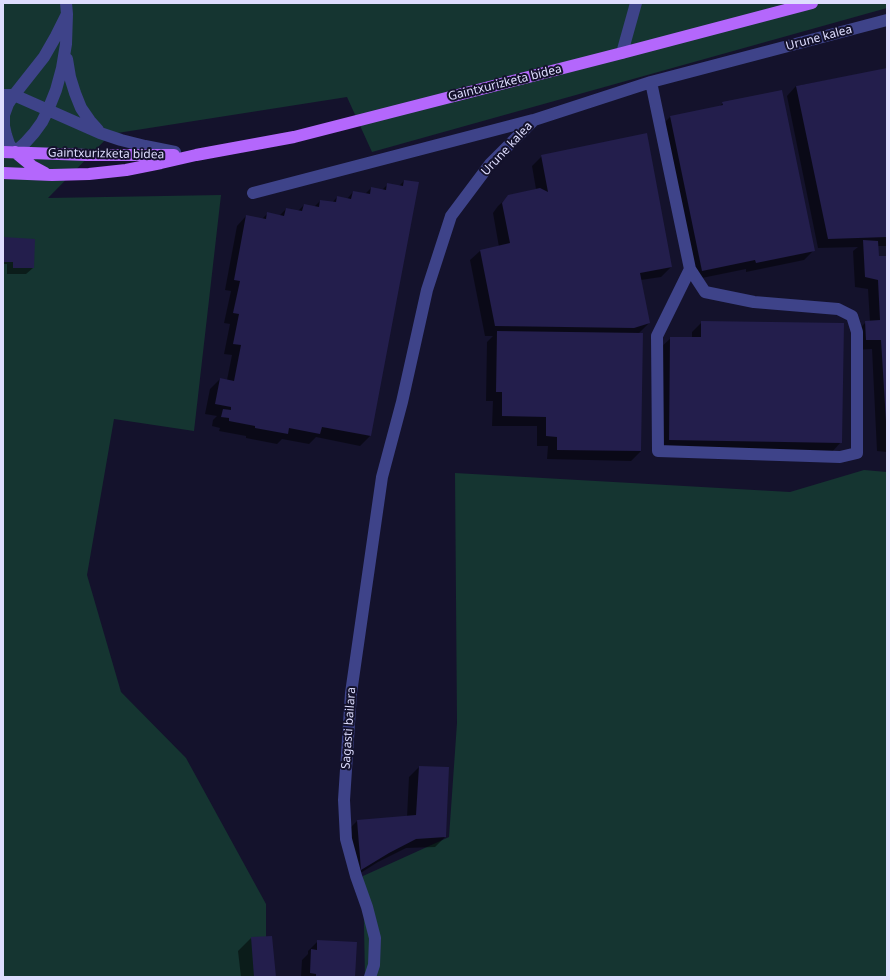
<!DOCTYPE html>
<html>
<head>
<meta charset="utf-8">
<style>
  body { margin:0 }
  #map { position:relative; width:890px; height:980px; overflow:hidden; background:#14122c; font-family:"Noto Sans",sans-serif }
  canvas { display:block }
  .frame { position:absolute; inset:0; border:4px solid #deddfe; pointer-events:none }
</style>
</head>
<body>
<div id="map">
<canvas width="890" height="980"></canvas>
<div class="frame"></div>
</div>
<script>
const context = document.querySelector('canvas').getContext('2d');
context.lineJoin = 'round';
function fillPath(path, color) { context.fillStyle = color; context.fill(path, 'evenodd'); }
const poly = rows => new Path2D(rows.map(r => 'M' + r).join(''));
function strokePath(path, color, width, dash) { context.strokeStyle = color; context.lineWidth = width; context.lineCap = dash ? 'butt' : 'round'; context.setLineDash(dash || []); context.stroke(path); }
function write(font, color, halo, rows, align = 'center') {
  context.font = font + ' "Noto Sans",sans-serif'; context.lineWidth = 4; context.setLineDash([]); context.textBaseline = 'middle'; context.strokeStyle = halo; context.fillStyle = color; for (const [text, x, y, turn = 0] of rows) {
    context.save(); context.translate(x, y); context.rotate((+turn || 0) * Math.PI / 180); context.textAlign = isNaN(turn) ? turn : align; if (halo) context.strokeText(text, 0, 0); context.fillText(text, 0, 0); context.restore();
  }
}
fillPath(poly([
  [3,3,887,3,887,8,372,152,347,97,111,134,48,198,221,195,194,431,114,419,87,575,121,692,186,758,266,904,266,977,3,977],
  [864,470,887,472,887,977,365,977,363,876,449,837,457,723,455,473,790,492]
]), '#153531');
fillPath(poly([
  [887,69,887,246,877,246,878,256,887,257,887,452,877,451,872,349,856,350,856,332,866,322,870,322,868,289,855,287,853,251,858,247,818,248,787,96,796,86],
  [723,103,814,250,804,260,746,272,746,269,692,280,660,127,670,117,719,107],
  [542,156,671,267,661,277,641,280,649,323,638,334,641,451,631,461,547,459,548,446,537,446,537,426,492,426,493,401,486,401,487,342,493,336,485,336,470,260,480,251,499,247,493,213,498,206,509,196,536,189,532,166],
  [404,181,370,436,360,446,316,437,309,444,282,439,277,444,246,438,246,436,219,431,220,428,212,426,213,420,217,416,205,414,210,389,220,379,227,380,232,355,224,354,230,324,224,323,231,291,225,290,237,226,246,216,262,219,267,214,279,216,286,209,298,211,304,205,314,207,320,201,332,203,337,197,347,199,353,192,365,194,371,188,382,190,388,184,399,186],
  [3,238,33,268,26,274,7,274,7,264,3,264],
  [702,322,841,442,832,452,659,449,661,347,671,338,692,338,692,332],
  [419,767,445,837,435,847,406,848,378,862,351,879,348,830,357,821,407,817,409,777],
  [251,938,275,977,241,977,238,951],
  [318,941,354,977,301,977,302,960,308,954,308,951]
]), '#0007');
fillPath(poly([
  [887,68,887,237,828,239,796,86],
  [782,90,815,251,756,263,755,260,702,271,670,116,723,105,722,102],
  [647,133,672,267,640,273,650,323,634,328,495,326,480,250,510,243,502,203,508,195,540,188,548,192,541,155],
  [404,180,419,182,371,436,322,427,320,434,289,428,288,434,255,428,255,426,229,421,229,418,221,417,223,409,231,410,231,407,215,404,220,378,234,381,241,345,233,344,239,314,233,313,240,281,234,280,246,215,266,219,267,212,284,216,286,208,302,211,304,204,319,207,320,200,336,202,337,196,351,199,353,191,370,194,371,187,386,190,387,183,403,186],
  [3,237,35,239,34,268,13,268,13,262,3,262],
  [863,240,878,241,879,256,887,256,887,421,886,421,881,340,866,340,865,321,880,320,878,280,865,277],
  [701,321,844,323,842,443,669,440,670,337,701,337],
  [497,331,643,333,641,451,557,450,557,437,546,436,546,417,502,416,502,392,496,392],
  [419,766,449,767,446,837,416,839,389,853,361,870,357,820,416,815],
  [272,936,276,977,254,977,251,937],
  [317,940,357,942,355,977,316,977,316,974,310,973,311,949,317,950]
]), '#231e4c');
strokePath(poly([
  [66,3,67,14,66,44,62,68,56,90,48,110,42,122,34,133,25,143,15,152,9,144,6,135,4,126,4,115,8,104,14,95,44,57,56,36,67,14],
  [622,53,636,3],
  [67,59,70,77,75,93,81,108,90,121,98,130],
  [651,82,690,269,705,292,754,302,838,309,852,316,857,332,857,453,840,457,658,451,657,336,690,269],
  [3,95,14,95,100,133,121,140,145,146,175,152],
  [253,193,533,120],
  [370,977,374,965,375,938,367,907,356,876,346,839,344,800,351,693,382,477,402,402,427,290,451,216,490,164,534,120,651,82,887,20]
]), '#3e4389', 12);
strokePath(poly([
  [3,152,86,155,174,155],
  [15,152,32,166,45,173],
  [3,173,52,175,89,174,126,170,161,163,196,155,294,137,622,53,812,3]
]), '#b467fc', 12);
write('12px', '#deddfe', '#14122c', [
  ["Urune kalea",819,38,-15],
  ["Gaintxurizketa bidea",505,83,-14],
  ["Urune kalea",507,149,-47],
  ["Gaintxurizketa bidea",106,154,1],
  ["Sagasti bailara",349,728,-86]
]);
</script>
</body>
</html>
